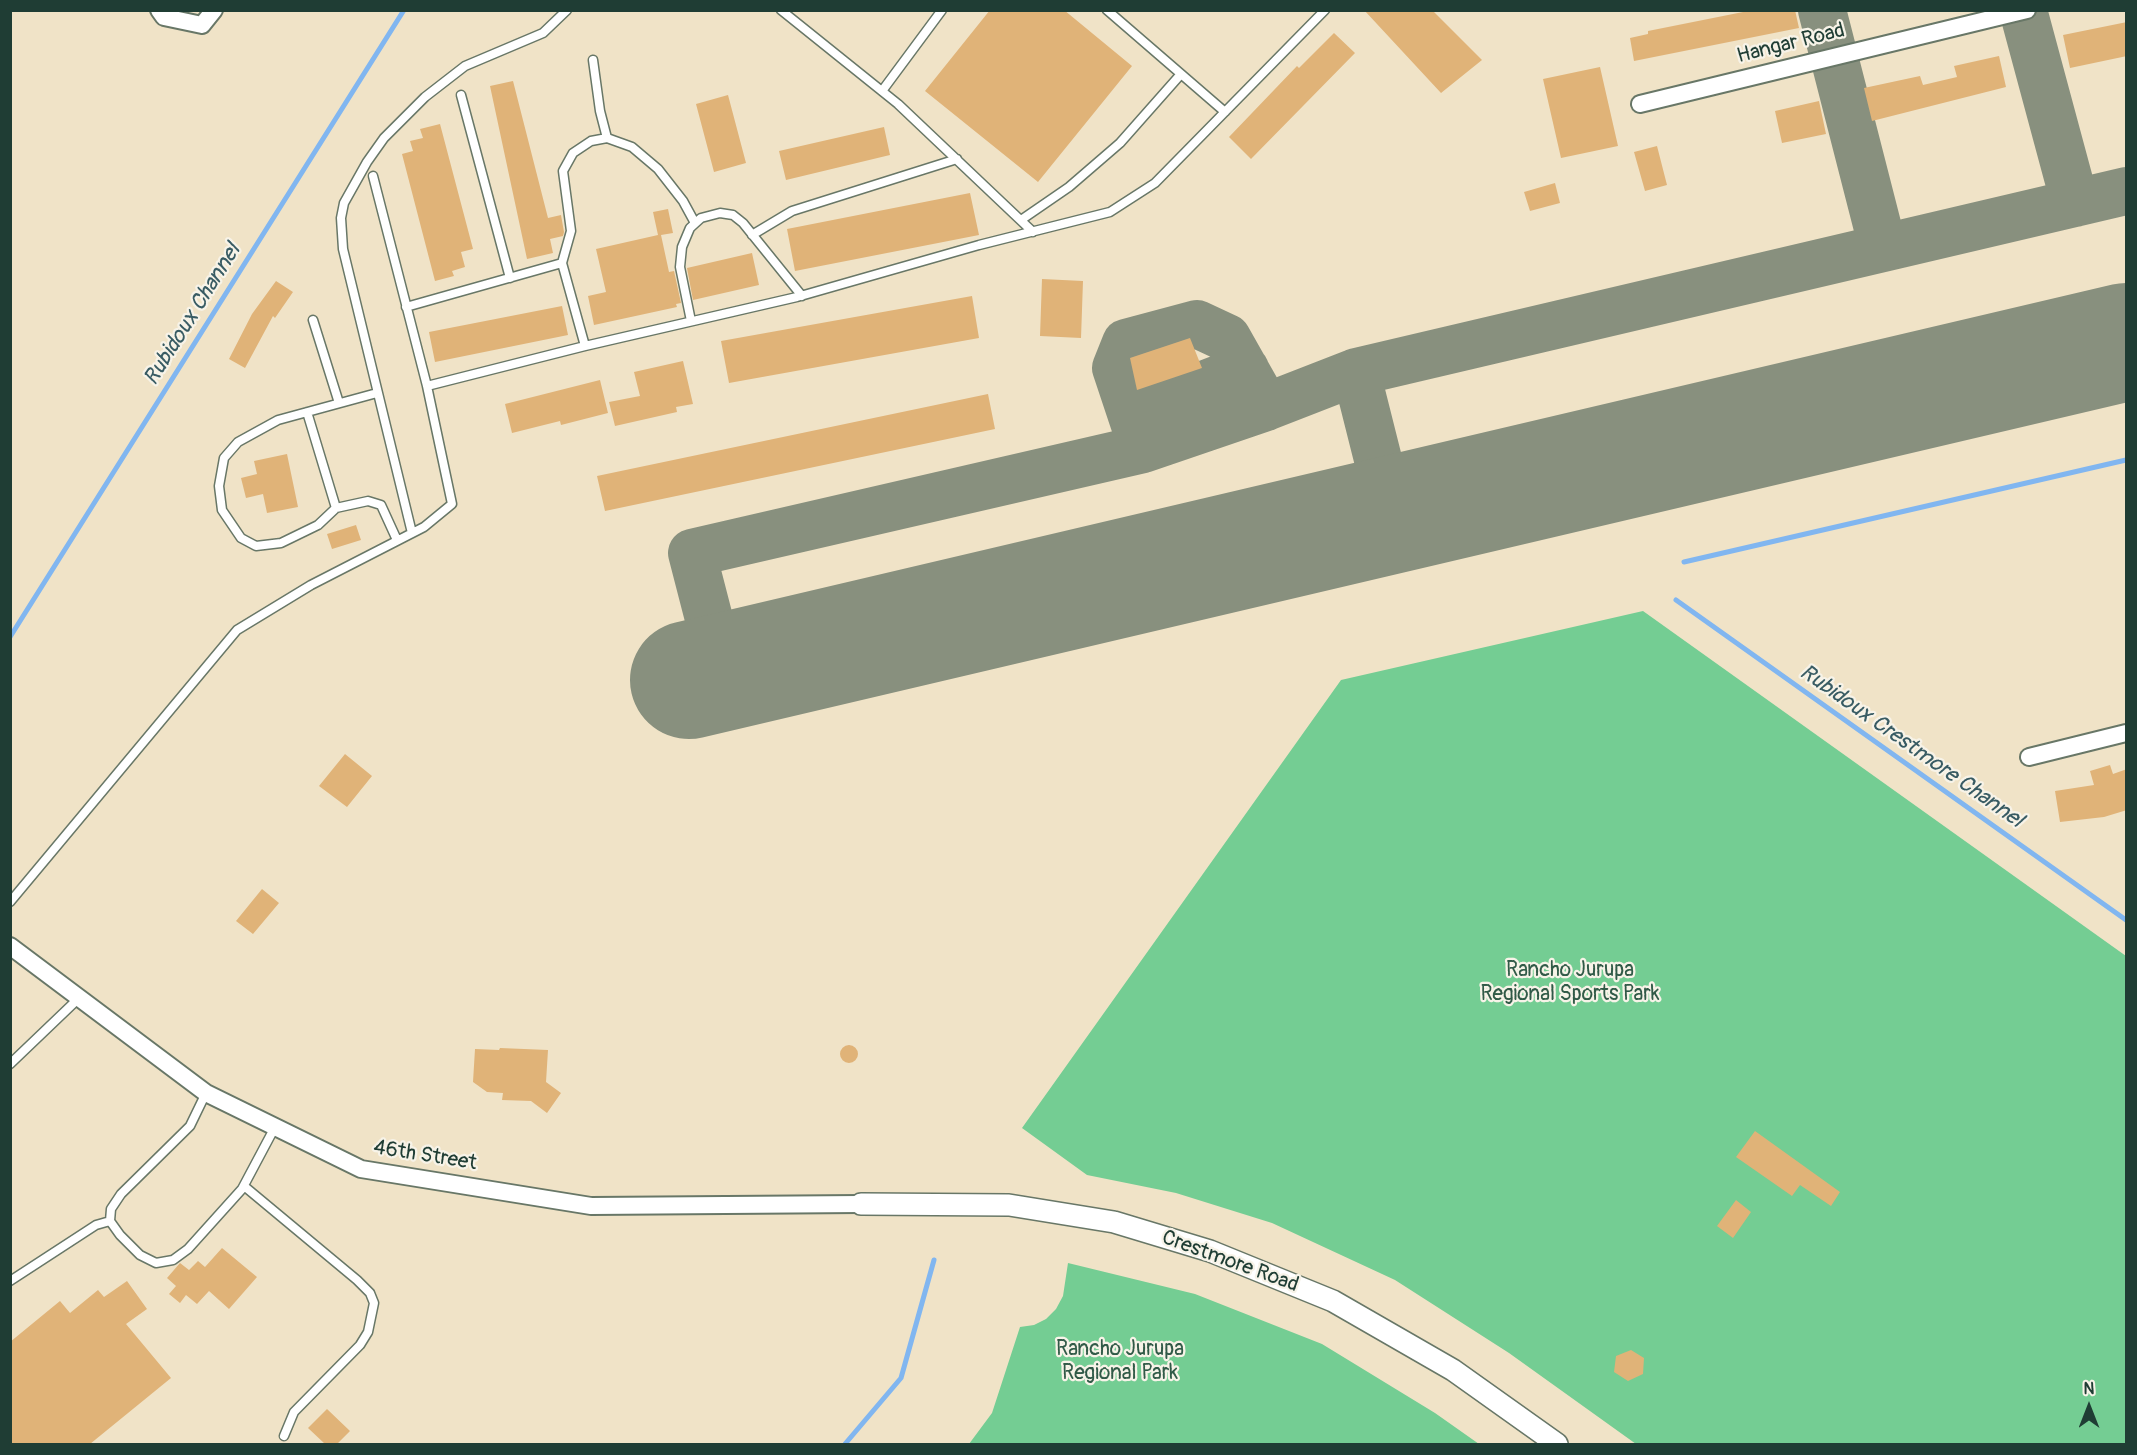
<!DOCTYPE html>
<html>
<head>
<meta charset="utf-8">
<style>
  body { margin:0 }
  #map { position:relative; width:2137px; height:1455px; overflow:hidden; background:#f0e3c7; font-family:Pangolin,sans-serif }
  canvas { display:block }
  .frame { position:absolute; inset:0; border:12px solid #1f3d34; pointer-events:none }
  .north { position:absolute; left:2059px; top:1377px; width:60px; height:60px; -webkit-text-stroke:4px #f7f3e8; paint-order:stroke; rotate:0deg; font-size:16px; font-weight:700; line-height:24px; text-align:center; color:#1f3d34 }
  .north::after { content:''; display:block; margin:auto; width:21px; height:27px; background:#1f3d34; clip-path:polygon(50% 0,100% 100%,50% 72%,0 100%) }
</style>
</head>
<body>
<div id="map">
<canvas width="2137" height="1455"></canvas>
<div class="frame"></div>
<div class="north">N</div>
</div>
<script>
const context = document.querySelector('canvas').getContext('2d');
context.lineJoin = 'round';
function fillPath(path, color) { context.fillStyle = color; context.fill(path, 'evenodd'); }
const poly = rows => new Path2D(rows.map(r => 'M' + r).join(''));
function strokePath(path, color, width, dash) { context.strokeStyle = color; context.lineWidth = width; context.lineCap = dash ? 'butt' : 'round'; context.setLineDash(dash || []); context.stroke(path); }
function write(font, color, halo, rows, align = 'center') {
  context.font = font + ' Pangolin,sans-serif'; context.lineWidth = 4.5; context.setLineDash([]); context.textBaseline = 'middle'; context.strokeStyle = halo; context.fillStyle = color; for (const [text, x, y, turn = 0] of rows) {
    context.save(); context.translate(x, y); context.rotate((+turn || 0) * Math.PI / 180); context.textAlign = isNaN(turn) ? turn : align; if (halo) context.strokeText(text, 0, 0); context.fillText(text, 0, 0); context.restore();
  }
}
fillPath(poly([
  [1643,611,2126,956,2126,1444,1636,1444,1509,1353,1395,1280,1272,1223,1176,1193,1087,1175,1022,1128,1341,680],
  [1068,1263,1195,1294,1322,1344,1435,1413,1479,1444,969,1444,992,1413,1020,1327,1034,1325,1046,1319,1056,1309,1063,1296]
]), '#74cd93');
strokePath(poly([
  [1684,562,2126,460],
  [1676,600,2126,920],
  [10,637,404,10],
  [845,1444,901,1378,934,1260]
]), '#81b6f0', 5);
strokePath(poly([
  [1822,10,1883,248],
  [2023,10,2075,203],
  [1356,372,1392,515],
  [1131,413,1245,369],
  [1143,449,1116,368,1126,343,1197,324,1227,338,1266,407],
  [723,673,692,553,1143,449,1266,407,1356,372,2126,191]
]), '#88907e', 48);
strokePath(poly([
  [689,680,2126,342]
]), '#88907e', 118);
fillPath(poly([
  [990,10,1064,10,1132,66,1038,182,925,91],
  [1364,10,1432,10,1482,60,1441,93],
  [1753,10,1795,10,1799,28,1634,61,1630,38,1648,34,1648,31],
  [2127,22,2127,56,2070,68,2063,35],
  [1334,33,1355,53,1251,159,1229,137,1297,66,1299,68],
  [1999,56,2006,87,1872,121,1864,88,1920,76,1923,85,1957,77,1954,66],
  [1600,67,1618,146,1561,158,1543,79],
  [513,81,548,218,561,215,564,232,563,236,550,239,553,253,527,259,490,86],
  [728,95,746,163,714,172,696,104],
  [1819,101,1826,134,1782,143,1775,111],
  [440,124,473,249,461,252,465,267,452,271,454,276,435,281,402,154,413,151,410,141,423,138,420,129],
  [884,127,890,155,786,180,779,151],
  [1657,146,1667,185,1645,191,1634,152],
  [1555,183,1560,203,1530,211,1524,192],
  [970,193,979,235,795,271,787,229],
  [668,209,673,233,661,235,669,272,674,271,681,303,676,304,677,307,594,325,588,296,606,292,596,249,658,235,653,212],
  [752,253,759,285,693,300,687,268],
  [1042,279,1083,281,1081,338,1040,336],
  [276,281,293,292,275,318,273,316,245,368,229,359,252,314],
  [972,296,979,338,729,383,721,341],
  [562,306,568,335,435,362,429,332],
  [1190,338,1202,368,1137,390,1130,358],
  [683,361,693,404,676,407,677,412,615,426,609,402,640,396,634,372],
  [600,380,608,413,561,425,560,421,512,433,505,404],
  [988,394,995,429,605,511,597,476],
  [287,454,298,507,267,513,263,494,246,498,241,478,257,474,254,461],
  [356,525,361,540,332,549,327,534],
  [345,754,372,776,347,807,319,786],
  [2110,765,2113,774,2127,769,2127,810,2104,817,2060,822,2055,791,2094,785,2090,771],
  [262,889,279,903,253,934,236,921],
  '840 1054a9 9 0 1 1 18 0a9 9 0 1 1-18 0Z',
  [500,1048,548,1050,546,1082,561,1093,547,1113,531,1101,502,1100,503,1093,487,1092,473,1082,475,1049,499,1050],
  [1755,1131,1840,1192,1831,1206,1800,1185,1792,1196,1736,1157],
  [1736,1200,1751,1212,1733,1238,1717,1226],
  [222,1248,257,1277,229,1309,209,1291,197,1304,186,1295,180,1303,169,1294,176,1286,167,1278,180,1263,189,1270,198,1261,205,1267],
  [127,1281,147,1309,126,1324,171,1378,90,1444,10,1444,10,1342,60,1301,70,1313,98,1290,104,1297],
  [1631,1350,1644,1358,1643,1374,1628,1381,1614,1372,1616,1356],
  [327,1409,350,1431,337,1444,325,1444,308,1428]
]), '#e0b378');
const service = poly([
  [781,10,898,104,1033,232],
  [1107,10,1225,112],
  [593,60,600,111,607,138],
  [882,91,942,10],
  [461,95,510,278],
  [373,176,427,386],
  [1021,220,1069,187,1120,143,1181,74],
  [752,235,792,211,957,159],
  [562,263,571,231,563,171,573,153,591,141,607,138,632,147,658,169,683,201,695,223],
  [406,307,562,263,585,346],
  [313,320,339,403],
  [691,321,680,267,682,247,690,228,701,218,720,213,733,215,743,223,802,296],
  [377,393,278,420,238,442,224,458,219,486,222,510,241,538,256,546,281,543,318,525,336,508,368,501,381,505,397,540],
  [307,412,336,508],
  [412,533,343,249,341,218,344,203,367,162,384,138,425,97,465,66,543,33,567,10],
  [10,902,237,630,311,585,424,527,452,504,427,386,585,346,797,297,979,245,1110,212,1155,183,1325,10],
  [10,1064,79,998],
  [206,1093,190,1126,121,1194,111,1209,110,1221,120,1235,140,1255,156,1263,173,1260,188,1249,242,1189,275,1127],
  [244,1186,357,1280,370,1293,374,1303,368,1332,360,1345,294,1412,284,1436],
  [10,1281,96,1225,110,1221]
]);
const minor = poly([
  [159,10,164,17,202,25,214,10],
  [1640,104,2027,10],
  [2029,757,2126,733],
  [10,946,206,1093,361,1169,591,1206,861,1204]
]);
const tertiary = poly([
  [861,1204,1009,1205,1114,1222,1210,1251,1333,1301,1453,1370,1557,1444]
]);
strokePath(service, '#687767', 11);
strokePath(minor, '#687767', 20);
strokePath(tertiary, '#687767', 24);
strokePath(service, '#fff', 8);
strokePath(minor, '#fff', 16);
strokePath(tertiary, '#fff', 21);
write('21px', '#1f3d34', '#f7f3e8', [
  ["Hangar Road",1791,44,-14],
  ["46th Street",425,1156,9],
  ["Crestmore Road",1230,1262,20]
]);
write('21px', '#305a47', '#f7f3e8', [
  ["Rancho Jurupa",1570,971],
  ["Regional Sports Park",1570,995],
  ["Rancho Jurupa",1120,1350],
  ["Regional Park",1120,1374]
]);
write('italic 22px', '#385b63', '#f7f3e8', [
  ["Rubidoux Channel",193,315,-58],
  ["Rubidoux Crestmore Channel",1911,747,35]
]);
</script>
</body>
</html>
